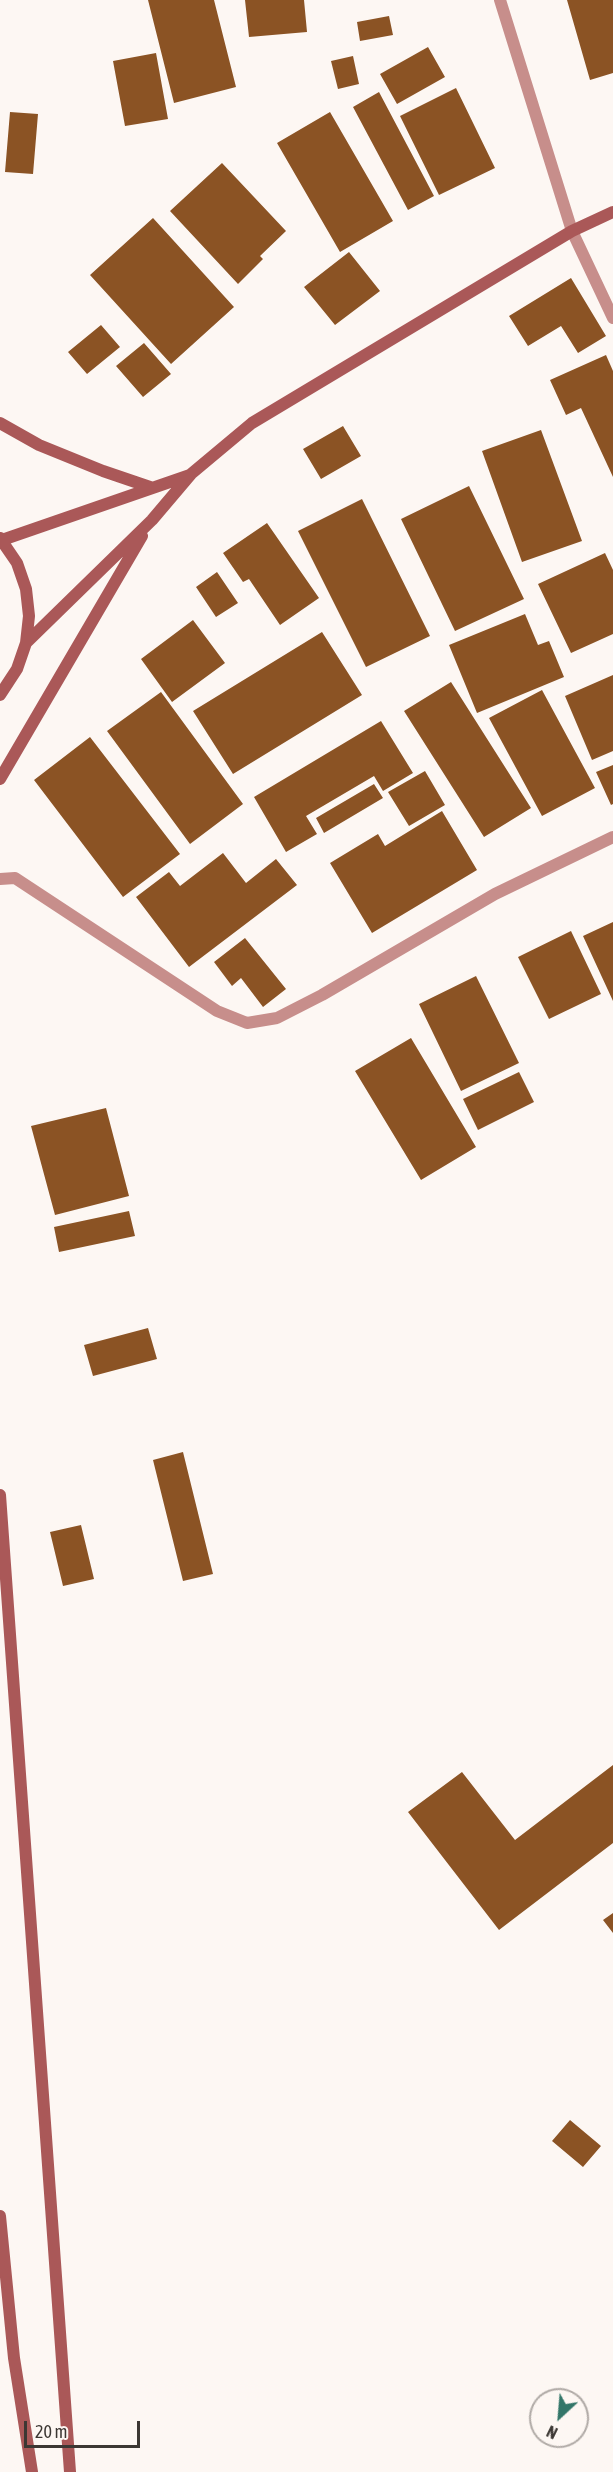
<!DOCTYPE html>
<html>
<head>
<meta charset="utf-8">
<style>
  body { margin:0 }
  #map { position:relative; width:613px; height:2472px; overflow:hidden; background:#fdf7f3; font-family:"Asap Condensed",sans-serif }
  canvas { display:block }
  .north { position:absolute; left:529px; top:2388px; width:60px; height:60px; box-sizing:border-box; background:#fdf7f3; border:2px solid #b0aaa6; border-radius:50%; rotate:206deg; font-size:16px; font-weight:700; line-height:24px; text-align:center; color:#3c3733 }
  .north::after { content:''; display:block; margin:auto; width:21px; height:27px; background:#337669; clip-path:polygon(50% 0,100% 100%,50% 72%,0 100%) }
  .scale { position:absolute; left:24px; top:2421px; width:116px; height:27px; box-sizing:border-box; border:3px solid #3c3733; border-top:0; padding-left:8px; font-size:18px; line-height:21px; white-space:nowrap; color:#3c3733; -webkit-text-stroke:4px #fdf7f3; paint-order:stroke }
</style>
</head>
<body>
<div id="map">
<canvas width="613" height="2472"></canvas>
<div class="north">N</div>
<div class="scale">20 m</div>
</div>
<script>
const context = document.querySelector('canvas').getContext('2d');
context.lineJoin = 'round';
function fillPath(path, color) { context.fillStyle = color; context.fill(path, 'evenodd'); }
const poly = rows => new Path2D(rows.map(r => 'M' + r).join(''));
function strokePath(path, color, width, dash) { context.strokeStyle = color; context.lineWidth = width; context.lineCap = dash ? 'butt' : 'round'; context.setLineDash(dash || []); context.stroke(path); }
fillPath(poly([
  [148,0,214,0,236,87,174,103],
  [245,0,304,0,307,32,249,37],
  [567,0,613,0,613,73,590,80],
  [389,16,393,35,360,41,357,22],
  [428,47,445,77,397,104,380,74],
  [156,53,168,119,125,126,113,61],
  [353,56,359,84,338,89,331,61],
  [456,88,495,168,439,195,400,116],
  [379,92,434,196,408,210,353,107],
  [10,112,38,114,33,174,5,172],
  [330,112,393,221,340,252,277,143],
  [222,163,286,231,260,256,263,259,238,284,170,211],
  [153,218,234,307,171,364,90,275],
  [349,252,380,291,335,325,304,287],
  [571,278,606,336,578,353,561,326,528,346,509,316],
  [101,325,120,347,87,374,68,352],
  [144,343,171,374,143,397,116,366],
  [606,355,613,371,613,477,581,408,566,415,550,380],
  [343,426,361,456,321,479,303,449],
  [541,430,582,541,522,562,482,451],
  [469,486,524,599,455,631,401,519],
  [362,499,430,636,366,667,298,531],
  [267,523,319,598,280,625,249,579,243,582,223,553],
  [605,553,613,570,613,634,571,653,538,584],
  [217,572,238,603,216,617,196,587],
  [525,614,538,645,549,641,564,677,477,713,449,645],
  [193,620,225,663,172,702,141,659],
  [322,632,362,695,233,774,193,711],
  [613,675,613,751,592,760,565,696],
  [451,682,531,808,484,837,404,711],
  [542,690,595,788,542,816,489,718],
  [161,692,243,804,190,844,107,731],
  [381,721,413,773,383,791,374,776,306,816,317,834,286,852,254,797],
  [90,737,180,854,123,897,34,780],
  [613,765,613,804,611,805,596,772],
  [425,771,445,805,409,826,388,792],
  [374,784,383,798,324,833,316,818],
  [442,811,477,870,372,933,330,863,378,834,385,846],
  [223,853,246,883,276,859,297,885,189,967,136,897,169,872,180,886],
  [613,922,613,1001,583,936],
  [571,931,601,994,549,1019,518,957],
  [245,938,286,989,263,1007,241,978,232,986,214,962],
  [476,976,519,1063,461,1091,419,1004],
  [411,1038,476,1147,421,1180,355,1071],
  [519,1072,534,1102,478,1130,463,1099],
  [106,1108,129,1196,55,1215,31,1126],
  [129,1211,135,1236,59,1252,54,1227],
  [148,1328,157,1359,93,1376,84,1345],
  [183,1452,213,1574,183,1581,153,1460],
  [81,1525,94,1579,63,1586,50,1532],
  [613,1765,613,1843,499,1930,408,1812,462,1772,515,1840],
  [613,1913,613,1933,603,1920],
  [570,2120,601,2146,583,2167,552,2141]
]), '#8b5324');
strokePath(poly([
  [500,0,572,231,613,318],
  [0,879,15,878,217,1011,247,1023,277,1018,322,995,495,894,613,837]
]), '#c78e8b', 12);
strokePath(poly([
  [0,423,39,445,103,471,150,487],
  [0,538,17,563,26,589,29,616,26,643,17,669,0,695],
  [2,540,190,475],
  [26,643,152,520,191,474,252,423,572,231,613,212],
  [0,779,142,536],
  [0,1495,70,2472],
  [0,2216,14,2358,32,2472]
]), '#aa5858', 12);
</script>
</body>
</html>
